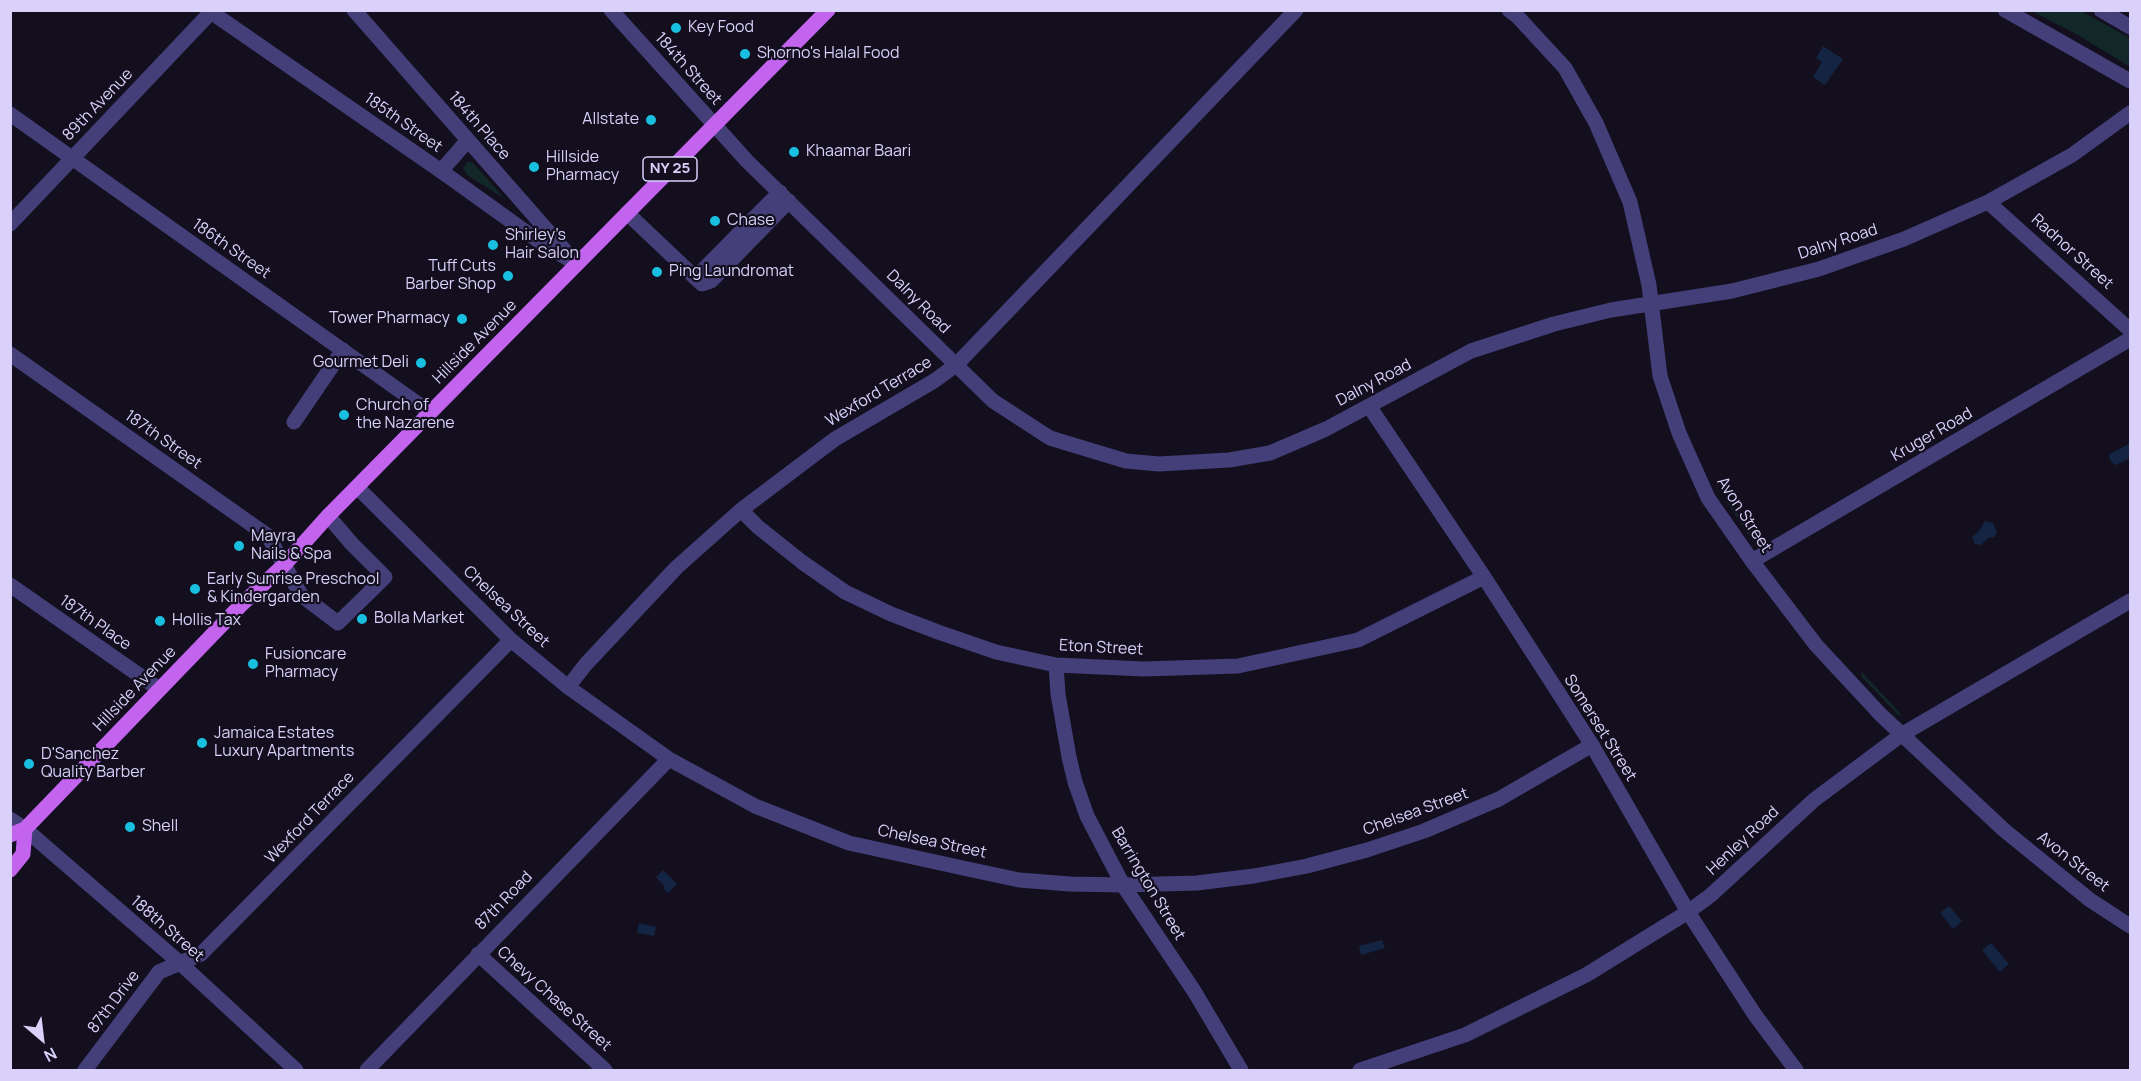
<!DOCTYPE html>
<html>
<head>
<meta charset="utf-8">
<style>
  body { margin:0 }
  #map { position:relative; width:2141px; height:1081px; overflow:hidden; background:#130f1f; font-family:Manrope,sans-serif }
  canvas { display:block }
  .frame { position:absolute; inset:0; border:12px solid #d9d1fa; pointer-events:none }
  .north { position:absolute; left:12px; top:1009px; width:60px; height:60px; -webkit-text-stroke:4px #130f1f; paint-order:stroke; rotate:152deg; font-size:16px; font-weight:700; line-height:24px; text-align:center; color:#d9d1fa }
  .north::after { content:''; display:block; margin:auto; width:21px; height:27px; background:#d9d1fa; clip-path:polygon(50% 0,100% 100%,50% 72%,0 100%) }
</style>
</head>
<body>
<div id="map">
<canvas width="2141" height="1081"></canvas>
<div class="frame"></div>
<div class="north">N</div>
</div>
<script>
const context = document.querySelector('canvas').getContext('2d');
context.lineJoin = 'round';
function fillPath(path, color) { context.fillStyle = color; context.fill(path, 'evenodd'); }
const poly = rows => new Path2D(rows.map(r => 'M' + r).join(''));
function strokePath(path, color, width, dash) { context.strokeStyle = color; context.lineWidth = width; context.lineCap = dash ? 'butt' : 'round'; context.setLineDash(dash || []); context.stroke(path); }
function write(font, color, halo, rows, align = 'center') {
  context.font = font + ' Manrope,sans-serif'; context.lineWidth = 4.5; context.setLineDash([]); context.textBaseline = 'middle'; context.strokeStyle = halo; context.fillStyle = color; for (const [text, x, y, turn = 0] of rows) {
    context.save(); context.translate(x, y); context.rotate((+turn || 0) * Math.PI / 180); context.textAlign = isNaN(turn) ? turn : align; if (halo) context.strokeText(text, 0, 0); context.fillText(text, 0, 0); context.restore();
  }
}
fillPath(poly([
  [2031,11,2081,11,2130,38,2130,67,2078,35],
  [467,162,471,162,475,165,505,199,467,175,463,168],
  [1729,499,1754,538,1752,540,1726,501],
  [1862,672,1901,714,1899,716,1861,676]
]), '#122728');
fillPath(poly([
  [1823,46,1843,59,1825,85,1813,77,1822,62,1816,58],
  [2130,443,2130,458,2116,465,2112,463,2109,458,2110,454],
  [1985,521,1993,523,1997,533,1994,537,1988,538,1981,545,1975,544,1972,537,1980,530],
  [663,870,677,884,668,893,663,889,665,887,656,877],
  [1949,906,1962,921,1953,929,1940,913],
  [639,923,656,927,654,936,637,933],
  [1382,940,1385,948,1361,955,1359,946],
  [1991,943,2009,964,2000,972,1982,950]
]), '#142443');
strokePath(poly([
  [208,10,441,171,540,242,577,264],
  [354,10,567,253],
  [611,10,747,161,993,401,1050,438,1126,461,1159,464,1229,460,1270,453,1326,429,1471,351,1554,324,1611,310,1732,291,1819,269,1904,239,1988,202,2072,155,2130,113],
  [1509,10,1517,16,1565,68,1596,123,1630,202,1649,285,1660,376,1679,433,1708,498,1752,561,1816,645,1881,715,2004,830,2090,900,2130,926],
  [2005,10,2130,81],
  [2101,10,2130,27],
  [10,114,431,413],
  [441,171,468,140],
  [1988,202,2130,330],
  [627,213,702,284,711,281,789,201],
  [10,224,213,10],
  [695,278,780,192],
  [10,354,268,536,301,595,338,623,385,577,352,544,328,516],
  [1369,406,1484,577,1592,745,1688,912,1755,1015,1796,1070],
  [294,422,343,350],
  [357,487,511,640,568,687,669,759,755,806,849,843,963,868,1019,880,1070,884,1123,885,1197,883,1254,876,1307,866,1367,850,1424,831,1499,799,1592,745],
  [741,510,758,527,802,562,845,592,891,614,938,632,996,652,1056,665,1144,669,1238,666,1358,640,1484,577],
  [1752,561,2130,339],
  [10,585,159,689],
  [1056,665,1058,694,1069,757,1075,782,1087,816,1123,885,1194,991,1241,1070],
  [568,687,586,664,677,567,741,510,835,439,934,381,956,365,1296,10],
  [10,819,25,829,180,963,296,1070],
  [478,954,605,1070],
  [85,1070,159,972,201,954,511,640],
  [367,1070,669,759],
  [1360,1070,1465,1035,1586,975,1688,912,1711,895,1814,800,1901,735,2130,601]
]), '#443f79', 15);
strokePath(poly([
  [10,835,25,829,241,605,285,564,328,516,828,10],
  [10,870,23,854,25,829]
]), '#c364ef', 15);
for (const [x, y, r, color] of [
  [676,28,6,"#18bfe0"],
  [745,54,6,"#18bfe0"],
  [651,120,6,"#18bfe0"],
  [794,152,6,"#18bfe0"],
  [534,167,6,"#18bfe0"],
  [715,221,6,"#18bfe0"],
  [493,245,6,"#18bfe0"],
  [657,272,6,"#18bfe0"],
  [508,276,6,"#18bfe0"],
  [462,319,6,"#18bfe0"],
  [421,363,6,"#18bfe0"],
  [344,415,6,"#18bfe0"],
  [239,546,6,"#18bfe0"],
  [195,589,6,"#18bfe0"],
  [362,619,6,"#18bfe0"],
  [160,621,6,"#18bfe0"],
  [253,664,6,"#18bfe0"],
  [202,743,6,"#18bfe0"],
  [29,764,6,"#18bfe0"],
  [130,827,6,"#18bfe0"]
]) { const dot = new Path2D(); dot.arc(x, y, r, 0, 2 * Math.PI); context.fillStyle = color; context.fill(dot); strokePath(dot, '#130f1f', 2); }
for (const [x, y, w] of [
  [670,169,54]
]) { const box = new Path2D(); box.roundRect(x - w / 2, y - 12, w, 24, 4.5); context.fillStyle = '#130f1f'; context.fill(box); strokePath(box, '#d9d1fa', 1.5); }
write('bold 15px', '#d9d1fa', null, [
  ["NY 25",670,169]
]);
write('16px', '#d9d1fa', '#130f1f', [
  ["Key Food",688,28],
  ["Shorno's Halal Food",757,54],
  ["Allstate",639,120,"right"],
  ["Khaamar Baari",806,152],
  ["Hillside",546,158],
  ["Pharmacy",546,176],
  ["Chase",727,221],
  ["Shirley’s",505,236],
  ["Hair Salon",505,254],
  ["Tuff Cuts",496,267,"right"],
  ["Barber Shop",496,285,"right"],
  ["Ping Laundromat",669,272],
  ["Tower Pharmacy",450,319,"right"],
  ["Gourmet Deli",409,363,"right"],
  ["Church of",356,406],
  ["the Nazarene",356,424],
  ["Mayra",251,537],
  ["Nails & Spa",251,555],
  ["Early Sunrise Preschool",207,580],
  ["& Kindergarden",207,598],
  ["Bolla Market",374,619],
  ["Hollis Tax",172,621],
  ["Fusioncare",265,655],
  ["Pharmacy",265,673],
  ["Jamaica Estates",214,734],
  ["Luxury Apartments",214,752],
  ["D'Sanchez",41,755],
  ["Quality Barber",41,773],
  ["Shell",142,827]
], 'left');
write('16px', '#d9d1fa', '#130f1f', [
  ["184th Street",688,69,48],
  ["89th Avenue",98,105,-46],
  ["185th Street",403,123,35],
  ["184th Place",479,126,49],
  ["Dalny Road",1838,242,-18],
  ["186th Street",231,249,35],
  ["Radnor Street",2072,252,42],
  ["Dalny Road",918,302,45],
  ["Hillside Avenue",475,342,-45],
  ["Dalny Road",1374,383,-28],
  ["Wexford Terrace",879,392,-31],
  ["Kruger Road",1932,435,-30],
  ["187th Street",163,440,35],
  ["Avon Street",1744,515,57],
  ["Chelsea Street",506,607,43],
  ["187th Place",95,623,35],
  ["Eton Street",1101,648,3],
  ["Hillside Avenue",135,689,-46],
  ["Somerset Street",1600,728,58],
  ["Chelsea Street",1416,812,-20],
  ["Wexford Terrace",310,818,-46],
  ["Henley Road",1743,841,-43],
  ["Chelsea Street",932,842,12],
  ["Avon Street",2073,862,38],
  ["Barrington Street",1148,884,59],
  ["87th Road",504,901,-46],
  ["188th Street",167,929,41],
  ["Chevy Chase Street",554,999,42],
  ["87th Drive",114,1002,-53]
]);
</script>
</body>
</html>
